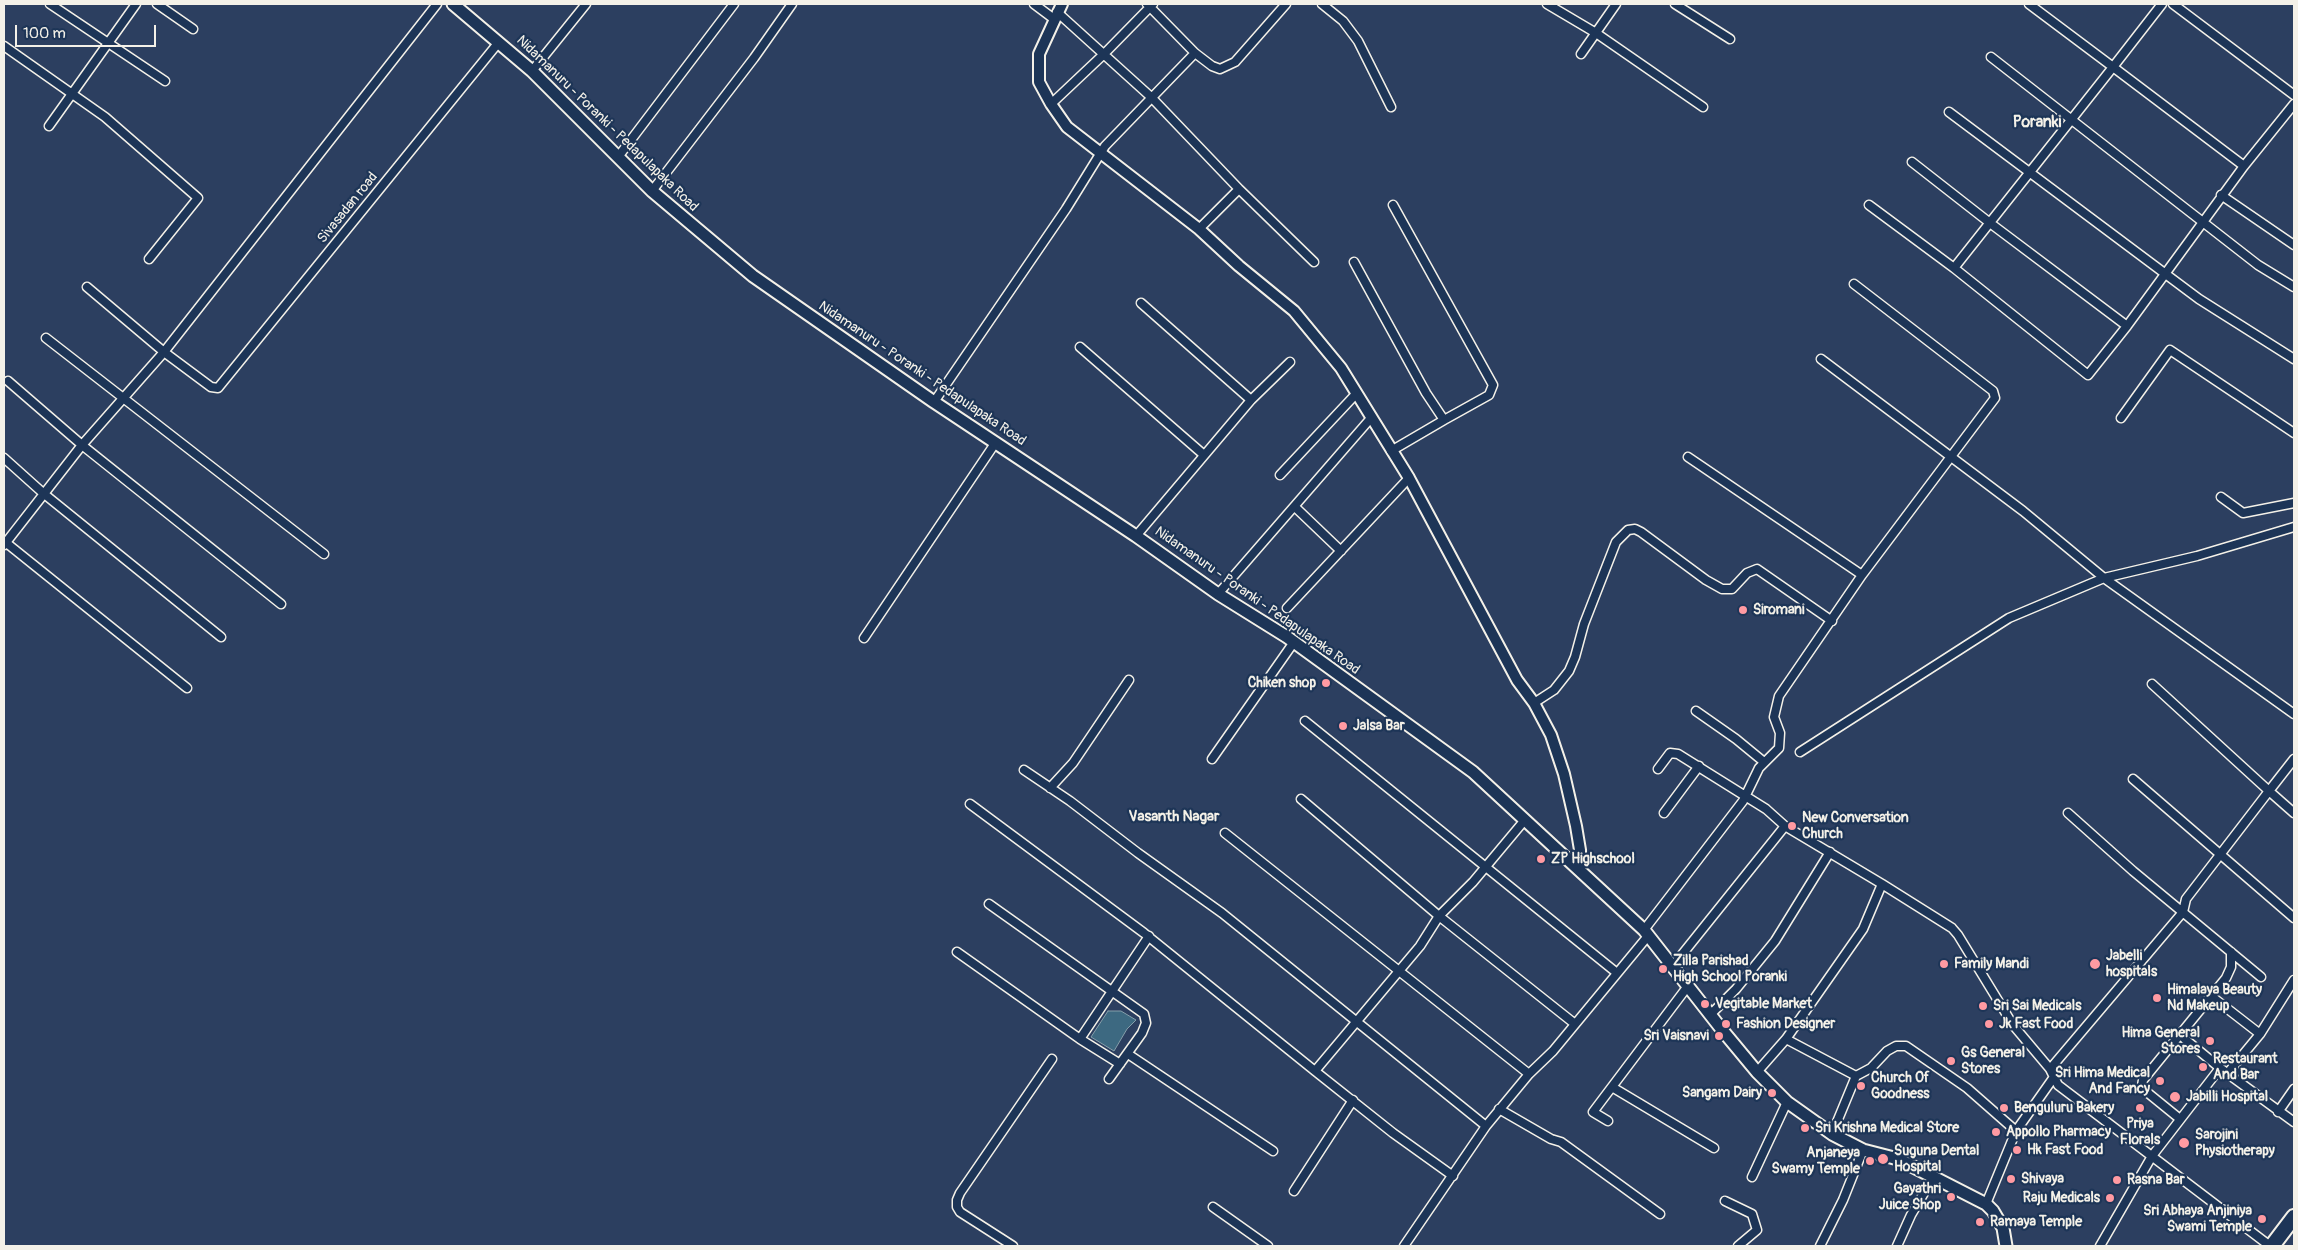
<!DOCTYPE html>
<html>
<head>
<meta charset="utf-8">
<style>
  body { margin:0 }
  #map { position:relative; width:2298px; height:1250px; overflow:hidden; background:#2c3f60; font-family:Pangolin,sans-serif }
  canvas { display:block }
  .frame { position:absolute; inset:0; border:5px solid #f4f1e8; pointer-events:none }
  .scale { position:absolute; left:15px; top:25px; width:141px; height:22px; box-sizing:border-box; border:2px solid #f4f1e8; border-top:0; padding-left:6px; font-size:15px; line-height:18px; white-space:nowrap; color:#f4f1e8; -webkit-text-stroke:4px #1d3557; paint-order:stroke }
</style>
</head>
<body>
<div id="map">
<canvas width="2298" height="1250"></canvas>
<div class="frame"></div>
<div class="scale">100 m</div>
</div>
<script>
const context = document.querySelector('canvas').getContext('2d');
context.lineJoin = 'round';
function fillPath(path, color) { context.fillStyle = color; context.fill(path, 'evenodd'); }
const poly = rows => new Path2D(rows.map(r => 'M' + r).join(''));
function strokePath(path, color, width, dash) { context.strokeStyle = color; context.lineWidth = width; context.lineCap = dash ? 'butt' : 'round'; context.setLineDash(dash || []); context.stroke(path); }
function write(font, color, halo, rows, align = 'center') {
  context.font = font + ' Pangolin,sans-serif'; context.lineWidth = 4.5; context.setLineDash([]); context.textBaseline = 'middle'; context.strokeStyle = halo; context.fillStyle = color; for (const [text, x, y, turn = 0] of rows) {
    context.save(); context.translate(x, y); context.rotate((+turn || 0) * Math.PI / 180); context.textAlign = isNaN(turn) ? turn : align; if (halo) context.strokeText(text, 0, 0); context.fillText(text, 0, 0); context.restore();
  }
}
const water = poly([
  [1108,1011,1121,1011,1136,1020,1127,1029,1114,1051,1091,1037,1108,1011]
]);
fillPath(water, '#3d6981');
strokePath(water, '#869faa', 1);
const minor = poly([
  [50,4,165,81],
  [157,4,193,29],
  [1034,4,1054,19],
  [1147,4,1195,53,1212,66,1220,69,1235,62,1286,4],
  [1322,4,1343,21,1358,41,1391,107],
  [1547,4,1596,33,1703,107],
  [1675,4,1730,39],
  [2162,4,2113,67,2244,166],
  [2173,4,2294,95],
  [1057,12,1151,97,1239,189,1314,262],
  [4,46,105,117,198,198,149,259],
  [1581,54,1616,4],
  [1991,57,2258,265,2294,287],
  [532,71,586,4],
  [1051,104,1104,54,1153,4],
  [1949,112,2199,299,2294,359],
  [49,126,136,4],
  [618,157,734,4],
  [1912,162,1990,223,2127,326],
  [652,191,754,58,792,4],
  [2221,195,2294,245],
  [1393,205,1493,385,1489,395,1444,420],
  [1869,205,1954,268,2088,375,2127,326,2244,166,2294,104],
  [1199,229,1239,189],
  [1354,262,1426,393,1444,420,1391,451],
  [1954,268,2113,67,2029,4],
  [87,287,164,352,211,387,218,388,499,42],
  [1141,303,1251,400],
  [46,338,324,554],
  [1080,347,1204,455],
  [1821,359,2023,511,2104,578,2294,714],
  [8,381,82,445,281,604],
  [934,402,1066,209,1105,146,1195,53],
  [2121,418,2170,350,2294,433],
  [1688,457,1862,575],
  [4,458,43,493,221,637],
  [1280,475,1356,394],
  [2221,497,2243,513,2294,503],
  [1295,507,1341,551],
  [1136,536,1251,400,1290,362],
  [4,541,187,688],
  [4,545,82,445,164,352,437,4],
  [1218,594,1371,418],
  [1287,608,1409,478],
  [864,638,996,442],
  [2152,684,2269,791,2294,759],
  [1534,703,1554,690,1569,671,1575,657,1584,624,1616,542,1628,530,1635,529,1641,532,1706,580,1722,589,1732,589,1747,573,1757,569,1832,621],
  [1696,711,1736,739,1764,762],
  [1305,721,1617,973],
  [1800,752,2009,618,2104,578,2197,556,2294,527],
  [1212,759,1294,642],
  [1658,769,1670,753,1678,754,1766,809,1785,826],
  [1024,770,1070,801,1138,853,1222,913,1486,1126],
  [2133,779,2294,918],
  [1050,788,1073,763,1129,680],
  [1301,799,1439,916,1575,1024],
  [970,804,1144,933,1315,1071,1393,1133,1453,1176],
  [1664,813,1699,766],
  [2068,813,2133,871,2261,977],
  [1225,833,1529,1074],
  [989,904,1144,1014,1146,1023,1142,1033,1109,1079],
  [1644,930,1743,801,1759,768,1779,748,1780,733,1774,717,1779,696,1862,575,1995,398,1993,391,1854,284],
  [957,952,1080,1039,1120,1064],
  [1672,967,1785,826,1882,884,1952,928,1958,935,2013,1025,2050,1069,2058,1085,2270,1246],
  [2211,996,2260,1034],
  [1710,1015,1736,989,1775,941,1830,852],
  [2180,1035,2220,1068,2294,1122],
  [1080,1039,1149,936],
  [1786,1039,1856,1076],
  [1128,1054,1273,1151],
  [2050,1069,2183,912,2186,899,2269,791,2294,813],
  [1315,1071,1420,946,1439,916,1473,882,1524,821],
  [1757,1072,1786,1039,1863,929,1882,884],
  [2227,1074,2260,1034,2294,980],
  [1612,1087,1714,1148],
  [1499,1109,1551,1139,1561,1142,1660,1214],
  [2278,1112,2294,1089],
  [2180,1119,2148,1093,2142,1086,2143,1080,2226,978,2231,967,2231,952],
  [1608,1121,1593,1112,1688,986],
  [1832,1134,1856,1076,1871,1068,1887,1051,1896,1046,1906,1046,1967,1088,2016,1131],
  [1752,1177,1787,1102],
  [1294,1191,1353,1100],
  [1725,1201,1752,1214,1757,1230,1738,1246],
  [1986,1204,2016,1131,2054,1077],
  [1213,1207,1268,1246],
  [1013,1246,960,1212,957,1207,957,1200,960,1193,1052,1059],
  [1404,1246,1486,1126,1529,1074,1553,1051,1648,936],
  [1820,1246,1843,1200,1863,1150],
  [1897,1246,1911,1215,1934,1176],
  [2100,1246,2152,1156,2220,1068]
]);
const tertiary = poly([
  [1062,4,1039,54,1039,82,1051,104,1067,127,1199,229,1239,266,1294,311,1341,368,1409,478,1517,680,1534,703,1551,735,1564,774,1576,826,1580,850,1580,870]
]);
const secondary = poly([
  [453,4,532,71,652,191,753,276,934,402,1136,536,1218,594,1287,637,1473,772,1644,930,1723,1031,1757,1072,1787,1102,1832,1134,1863,1150,1898,1159,1986,1204,1993,1211,2003,1228,2006,1246]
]);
const trunk = poly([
  [2272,1246,2294,1217]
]);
strokePath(minor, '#f4f1e8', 11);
strokePath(tertiary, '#f4f1e8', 14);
strokePath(secondary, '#f4f1e8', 15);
strokePath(trunk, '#f4f1e8', 18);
strokePath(minor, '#1d3557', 8);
strokePath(tertiary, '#1d3557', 10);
strokePath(secondary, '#1d3557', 11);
strokePath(trunk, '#1d3557', 14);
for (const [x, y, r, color] of [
  [1743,610,5,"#ff9aa2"],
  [1326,683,5,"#ff9aa2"],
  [1343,726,5,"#ff9aa2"],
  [1792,826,5,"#ff9aa2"],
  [1541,859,5,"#ff9aa2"],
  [1944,964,5,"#ff9aa2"],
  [2095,964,6,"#ff9aa2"],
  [1663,969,5,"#ff9aa2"],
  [2157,998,5,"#ff9aa2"],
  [1705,1004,5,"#ff9aa2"],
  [1983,1006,5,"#ff9aa2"],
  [1726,1024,5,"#ff9aa2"],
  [1989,1024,5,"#ff9aa2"],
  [1719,1036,5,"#ff9aa2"],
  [2210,1041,5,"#ff9aa2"],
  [1951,1061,5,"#ff9aa2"],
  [2203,1067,5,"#ff9aa2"],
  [2160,1081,5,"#ff9aa2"],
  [1861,1086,5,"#ff9aa2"],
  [1772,1093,5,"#ff9aa2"],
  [2175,1097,6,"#ff9aa2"],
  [2004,1108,5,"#ff9aa2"],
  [2140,1108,5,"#ff9aa2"],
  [1805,1128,5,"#ff9aa2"],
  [1996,1132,5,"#ff9aa2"],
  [2184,1143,6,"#ff9aa2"],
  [2017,1150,5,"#ff9aa2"],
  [1883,1159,6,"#ff9aa2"],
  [1870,1161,5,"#ff9aa2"],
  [2011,1179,5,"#ff9aa2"],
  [2117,1180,5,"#ff9aa2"],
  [1951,1197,5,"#ff9aa2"],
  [2110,1198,5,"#ff9aa2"],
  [2262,1219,5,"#ff9aa2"],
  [1980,1222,5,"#ff9aa2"]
]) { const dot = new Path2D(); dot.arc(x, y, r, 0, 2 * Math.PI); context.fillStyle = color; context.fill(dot); strokePath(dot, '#1d3557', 2); }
write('14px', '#f4f1e8', '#1d3557', [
  ["Nidamanuru - Poranki - Pedapulapaka Road",607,124,44],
  ["Sivasadan road",348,208,-51],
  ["Nidamanuru - Poranki - Pedapulapaka Road",922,374,34],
  ["Nidamanuru - Poranki - Pedapulapaka Road",1257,601,35]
]);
write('bold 14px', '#f4f1e8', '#1d3557', [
  ["Siromani",1753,610],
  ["Chiken shop",1316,683,"right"],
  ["Jalsa Bar",1353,726],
  ["New Conversation",1802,818],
  ["Church",1802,834],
  ["ZP Highschool",1551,859],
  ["Jabelli",2106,956],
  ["hospitals",2106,972],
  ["Zilla Parishad",1673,961],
  ["High School Poranki",1673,977],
  ["Family Mandi",1954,964],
  ["Himalaya Beauty",2167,990],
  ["Nd Makeup",2167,1006],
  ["Vegitable Market",1715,1004],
  ["Sri Sai Medicals",1993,1006],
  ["Fashion Designer",1736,1024],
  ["Jk Fast Food",1999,1024],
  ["Hima General",2200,1033,"right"],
  ["Stores",2200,1049,"right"],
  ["Sri Vaisnavi",1709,1036,"right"],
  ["Gs General",1961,1053],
  ["Stores",1961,1069],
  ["Restaurant",2213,1059],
  ["And Bar",2213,1075],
  ["Sri Hima Medical",2150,1073,"right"],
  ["And Fancy",2150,1089,"right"],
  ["Church Of",1871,1078],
  ["Goodness",1871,1094],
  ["Sangam Dairy",1762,1093,"right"],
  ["Jabilli Hospital",2186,1097],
  ["Benguluru Bakery",2014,1108],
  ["Priya",2140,1124,"center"],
  ["Florals",2140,1140,"center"],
  ["Sri Krishna Medical Store",1815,1128],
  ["Appollo Pharmacy",2006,1132],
  ["Sarojini",2195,1135],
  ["Physiotherapy",2195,1151],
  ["Hk Fast Food",2027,1150],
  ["Suguna Dental",1894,1151],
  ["Hospital",1894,1167],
  ["Anjaneya",1860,1153,"right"],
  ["Swamy Temple",1860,1169,"right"],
  ["Shivaya",2021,1179],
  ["Rasna Bar",2127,1180],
  ["Gayathri",1941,1189,"right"],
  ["Juice Shop",1941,1205,"right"],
  ["Raju Medicals",2100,1198,"right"],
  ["Sri Abhaya Anjiniya",2252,1211,"right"],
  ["Swami Temple",2252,1227,"right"],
  ["Ramaya Temple",1990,1222]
], 'left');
write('bold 15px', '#f4f1e8', '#1d3557', [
  ["Vasanth Nagar",1174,817]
]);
write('bold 16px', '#f4f1e8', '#1d3557', [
  ["Poranki",2037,123]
]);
</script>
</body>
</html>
